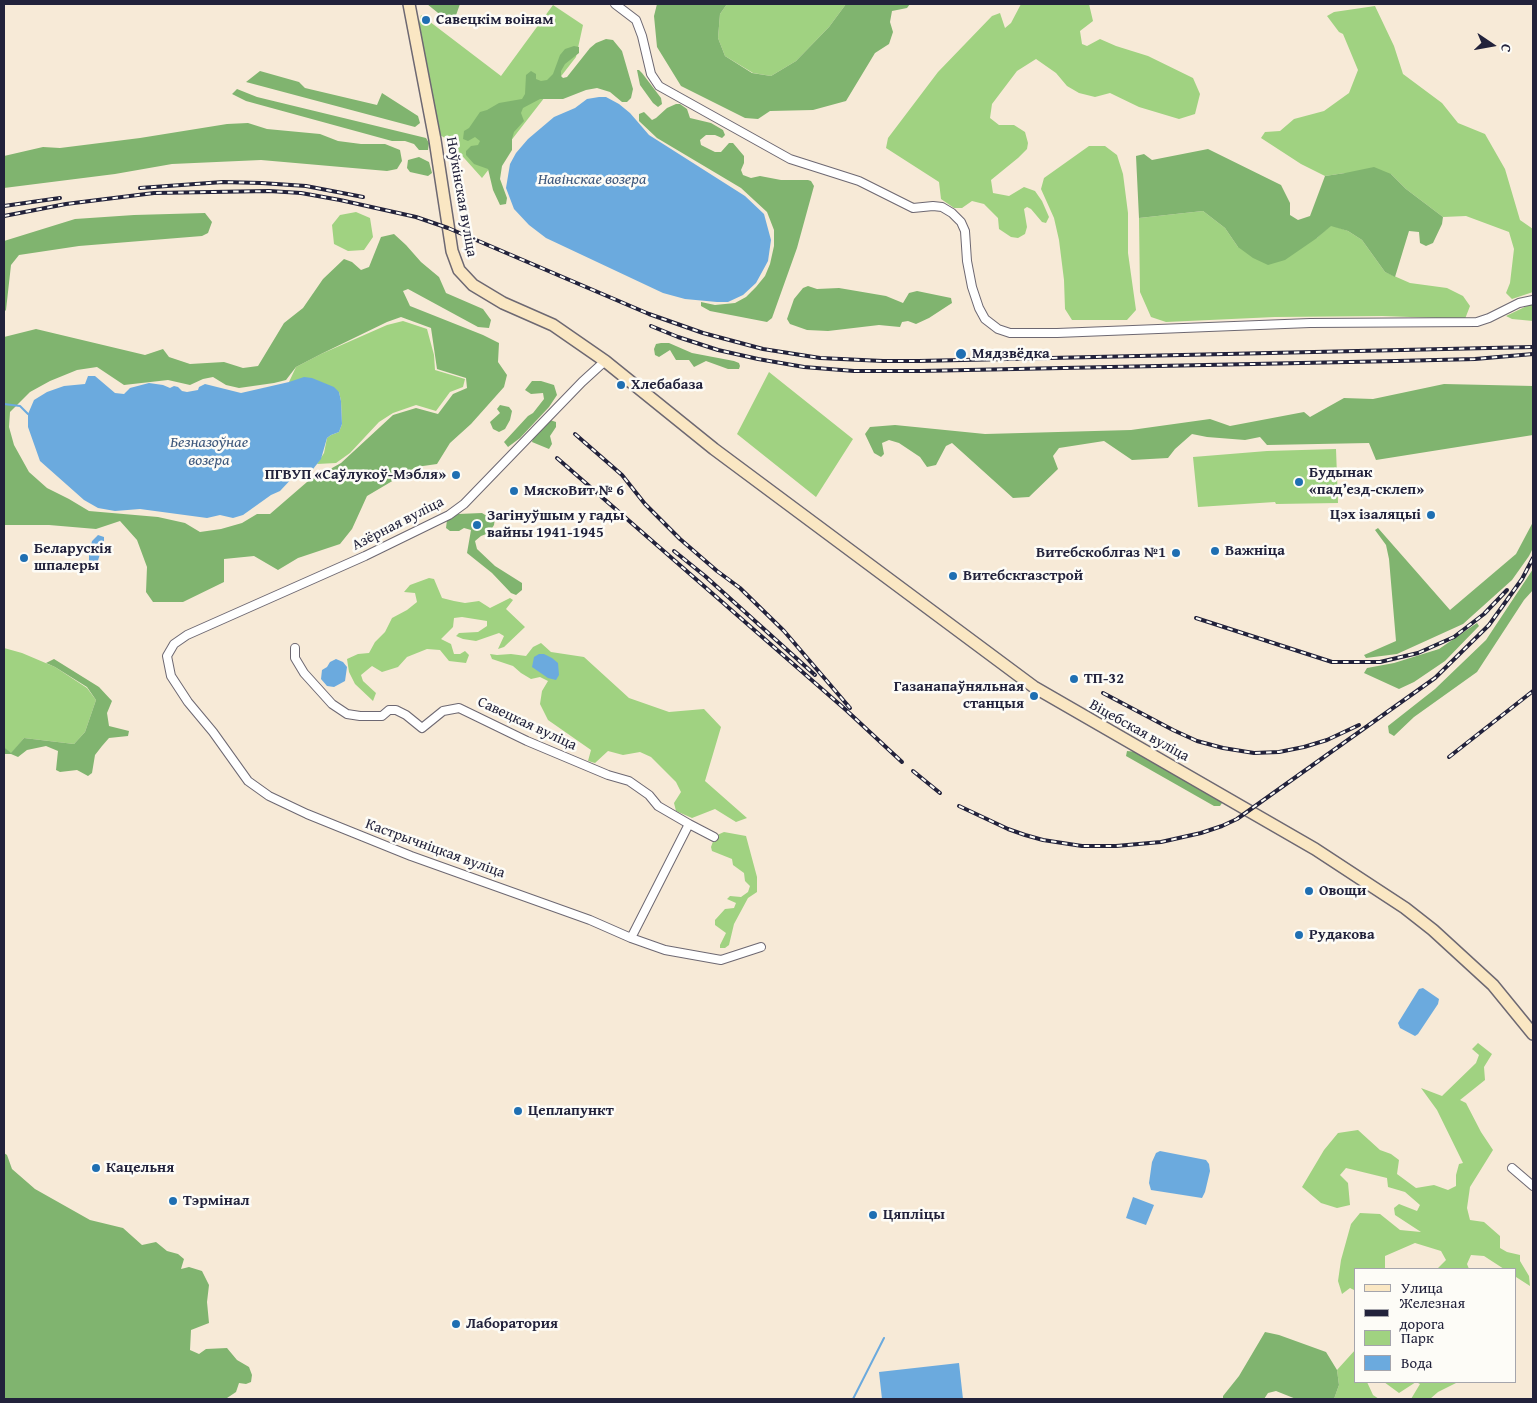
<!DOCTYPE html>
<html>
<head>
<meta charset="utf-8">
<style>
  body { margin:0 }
  #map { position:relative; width:1537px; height:1403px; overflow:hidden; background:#f7ead7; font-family:"Gentium Book Plus",serif }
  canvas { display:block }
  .frame { position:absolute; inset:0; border:5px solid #22223b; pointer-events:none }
  .legend { position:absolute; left:1354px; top:1268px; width:162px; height:115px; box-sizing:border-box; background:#fdfcf7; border:1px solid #a5a5ac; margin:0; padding:6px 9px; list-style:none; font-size:15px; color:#22223b }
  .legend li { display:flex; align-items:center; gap:10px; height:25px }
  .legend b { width:25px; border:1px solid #a5a5ac }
  .north { position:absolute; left:1467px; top:20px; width:50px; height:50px; -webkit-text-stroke:4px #fdfcf7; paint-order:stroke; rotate:102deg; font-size:14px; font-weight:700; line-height:20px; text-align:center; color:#22223b }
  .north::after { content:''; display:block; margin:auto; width:18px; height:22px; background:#22223b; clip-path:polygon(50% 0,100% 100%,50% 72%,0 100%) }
</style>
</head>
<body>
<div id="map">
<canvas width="1537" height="1403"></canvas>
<div class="frame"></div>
<ul class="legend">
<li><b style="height:6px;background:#fae7c3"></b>Улица</li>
<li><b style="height:6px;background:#22223b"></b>Железная дорога</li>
<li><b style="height:14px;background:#a0d281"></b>Парк</li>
<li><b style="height:14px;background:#6baade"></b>Вода</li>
</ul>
<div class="north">С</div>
</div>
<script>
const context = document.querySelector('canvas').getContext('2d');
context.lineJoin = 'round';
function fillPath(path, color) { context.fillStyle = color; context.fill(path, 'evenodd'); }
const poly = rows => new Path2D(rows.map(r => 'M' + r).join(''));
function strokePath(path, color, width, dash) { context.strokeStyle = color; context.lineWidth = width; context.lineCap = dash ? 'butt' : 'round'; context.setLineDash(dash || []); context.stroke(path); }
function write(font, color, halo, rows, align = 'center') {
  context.font = font + ' "Gentium Book Plus",serif'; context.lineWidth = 5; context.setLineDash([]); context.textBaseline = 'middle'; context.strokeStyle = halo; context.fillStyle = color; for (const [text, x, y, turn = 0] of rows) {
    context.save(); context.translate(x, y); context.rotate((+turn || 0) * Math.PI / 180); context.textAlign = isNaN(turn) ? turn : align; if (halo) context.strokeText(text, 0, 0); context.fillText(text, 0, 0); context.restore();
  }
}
fillPath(poly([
  [727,4,846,4,829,27,796,61,771,76,753,73,725,56,718,38,720,14],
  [1021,4,1089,4,1093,21,1080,31,1082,44,1087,46,1100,39,1116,46,1148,56,1193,78,1200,94,1195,114,1179,119,1139,107,1110,93,1095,97,1079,93,1067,86,1056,73,1036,59,1017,71,992,104,990,118,999,125,1014,125,1025,132,1028,143,1027,149,1018,158,991,180,993,193,1009,196,1024,187,1035,191,1042,201,1049,217,1046,223,1042,222,1031,209,1027,207,1024,209,1027,227,1025,234,1018,238,1011,237,999,229,998,218,984,204,972,201,962,208,954,208,941,199,939,182,886,148,888,138,938,72,992,16,1000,13,1005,28,1011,23],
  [553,5,583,25,576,57,482,178,448,140,437,133,419,23,421,15,501,76],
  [1375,6,1394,46,1403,74,1442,103,1458,123,1485,134,1505,169,1520,220,1533,229,1533,292,1512,299,1506,293,1510,283,1514,249,1509,232,1466,216,1443,217,1406,189,1391,174,1345,173,1325,176,1301,164,1261,138,1265,132,1280,131,1294,119,1324,111,1349,93,1358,70,1343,34,1339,32,1327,16,1334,12],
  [1089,146,1105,146,1117,155,1123,174,1128,213,1128,253,1136,310,1127,320,1072,320,1065,309,1064,280,1059,240,1054,218,1041,189,1044,178],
  [1203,211,1225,228,1238,247,1317,238,1331,225,1348,231,1362,240,1385,272,1410,283,1447,288,1463,296,1470,306,1465,319,1382,316,1275,317,1166,322,1151,317,1140,292,1139,218],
  [356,212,370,218,373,237,364,250,348,251,334,244,332,225,340,215],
  [1533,303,1533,321,1512,319,1506,316],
  [403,321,427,329,434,355,435,370,465,379,463,387,450,392,436,411,416,405,393,413,379,422,350,453,336,463,317,464,324,453,327,438,331,435,339,432,342,424,341,401,339,392,289,382,296,367,321,354,387,325],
  [769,372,853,439,816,497,737,434],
  [1336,449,1338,503,1276,504,1275,502,1198,507,1193,457,1267,451],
  [429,578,434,579,442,598,454,601,465,603,479,601,490,608,510,598,513,600,506,609,525,627,504,647,498,649,504,636,499,633,476,641,463,639,456,636,459,633,478,632,487,626,487,621,462,617,454,618,453,627,441,639,451,644,454,654,460,654,465,651,469,655,466,663,449,661,440,650,427,649,407,657,398,667,382,672,372,666,361,675,363,681,376,693,373,701,355,684,349,672,347,659,358,654,369,653,375,642,385,632,392,618,407,610,417,602,415,593,404,592,410,585],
  [541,643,551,652,584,657,629,698,669,712,704,709,721,727,705,781,747,818,736,822,715,809,692,818,676,811,674,803,681,792,676,782,651,757,640,752,623,755,608,751,595,763,588,761,591,750,548,720,540,704,542,691,548,681,540,677,531,679,521,673,513,666,492,659,490,654,497,655,511,654,526,656,533,647],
  [4,648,22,653,55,667,87,688,96,700,85,732,74,744,24,738,11,754,4,747],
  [724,832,746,836,757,877,757,892,748,898,734,924,729,945,725,948,720,948,720,945,726,933,715,925,715,920,725,909,734,908,736,903,727,899,730,896,741,897,748,892,750,886,745,881,744,873,733,865,732,859,712,851,711,847,715,836],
  [1478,1043,1492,1054,1484,1067,1485,1080,1460,1100,1466,1103,1481,1132,1493,1150,1470,1187,1467,1208,1470,1220,1484,1222,1500,1236,1500,1248,1507,1252,1520,1255,1520,1261,1529,1276,1530,1286,1516,1277,1516,1269,1504,1269,1484,1256,1471,1255,1467,1264,1469,1269,1437,1269,1446,1260,1441,1251,1415,1243,1385,1256,1385,1269,1356,1269,1356,1291,1350,1288,1342,1294,1338,1281,1341,1260,1351,1224,1360,1213,1380,1214,1400,1230,1421,1232,1395,1215,1394,1208,1399,1204,1417,1211,1420,1205,1405,1192,1388,1187,1387,1178,1346,1168,1340,1175,1348,1183,1350,1205,1337,1208,1321,1203,1302,1187,1324,1150,1338,1133,1358,1130,1380,1150,1391,1154,1399,1160,1397,1174,1416,1188,1434,1185,1448,1190,1456,1186,1456,1175,1459,1164,1463,1163,1437,1110,1421,1088,1442,1096,1476,1063,1479,1055,1472,1049],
  [1356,1349,1356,1382,1367,1382,1373,1395,1379,1399,1334,1399,1339,1385,1337,1370],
  [1384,1382,1458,1382,1438,1392,1430,1399,1411,1399,1420,1384,1416,1382,1399,1393]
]), '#a0d281');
fillPath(poly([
  [427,4,460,4,455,18,448,21],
  [657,4,727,4,720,14,718,38,725,56,752,73,771,76,796,61,829,27,846,4,910,4,907,8,892,11,890,22,893,32,889,44,875,53,846,101,813,110,770,111,758,119,745,118,681,86,657,47,654,16],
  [606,39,613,40,622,51,633,89,631,98,627,102,622,102,610,92,597,88,586,90,563,99,540,99,523,108,521,113,524,121,514,132,512,139,512,150,502,166,500,179,507,198,506,204,500,205,493,190,488,169,474,164,466,155,466,151,471,146,478,145,480,141,475,137,468,141,463,139,464,131,469,128,480,112,487,110,499,103,522,99,525,94,526,75,531,71,536,74,536,79,541,81,547,80,553,74,560,55,565,49,574,46,579,47,579,53,565,64,561,71,561,76,563,78,567,77,590,48,596,43],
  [637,70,639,70,642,73,661,98,662,104,658,107,653,103,640,85],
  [260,71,299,82,305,88,377,105,382,93,418,116,420,123,415,127,246,82],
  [237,89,257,97,426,138,429,143,428,150,419,150,414,144,405,141,392,141,246,101,232,94],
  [676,104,680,104,687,109,690,118,711,123,723,130,725,135,722,138,715,135,706,135,700,140,701,145,715,152,721,152,729,143,733,143,744,156,744,163,741,170,743,175,751,178,760,176,781,180,808,180,811,181,814,186,797,248,772,318,767,322,710,311,701,306,701,302,715,305,735,303,746,297,756,287,765,276,770,264,774,246,774,230,767,212,741,188,657,138,639,121,639,114,644,112,652,120,656,118,667,108],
  [248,123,267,129,320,134,338,141,361,144,385,144,400,150,402,161,397,169,387,171,261,160,172,164,115,174,4,188,4,156,43,147,60,148,140,138,227,124],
  [1208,149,1281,185,1290,203,1290,215,1298,220,1310,216,1325,176,1345,173,1374,167,1391,174,1406,189,1443,217,1442,224,1433,243,1426,246,1420,243,1419,232,1409,231,1395,277,1385,272,1362,240,1348,231,1331,226,1317,238,1285,260,1268,265,1253,258,1238,247,1225,228,1203,211,1139,218,1136,156,1144,154,1152,160],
  [419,157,429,162,432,173,428,176,410,172,407,168,408,160],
  [205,213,212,222,208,233,202,236,79,246,19,255,11,265,6,310,4,312,4,241,75,219,134,215],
  [394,234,406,245,421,262,439,277,446,293,483,309,491,320,489,328,478,327,408,289,403,291,410,306,483,335,499,343,498,362,507,375,504,387,471,424,450,443,437,464,416,467,367,496,352,529,340,544,298,558,278,570,254,556,224,559,224,582,183,602,153,602,146,592,147,567,137,540,120,521,96,529,49,525,4,525,4,337,36,329,145,355,163,349,169,357,190,364,224,362,243,368,258,366,284,323,303,308,323,279,344,259,352,262,361,270,369,267,381,237],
  [401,317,431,328,437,369,466,378,467,388,453,394,438,414,416,408,393,415,341,463,307,482,270,514,257,514,242,523,221,529,200,532,185,523,158,517,89,511,69,499,47,488,29,472,14,445,9,427,10,412,30,392,50,381,77,370,97,367,124,385,168,380,190,385,203,379,213,377,226,385,239,388,274,383,286,380,296,367,321,354,387,322],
  [808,286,817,289,839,288,886,296,903,303,909,293,917,291,951,298,952,303,929,318,916,324,908,321,902,322,900,327,879,325,828,331,807,330,790,324,787,319,794,299,803,288],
  [661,343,669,343,692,353,734,361,739,363,740,366,739,369,728,369,706,361,694,367,689,360,676,360,670,350,659,357,655,355,654,349,656,344],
  [532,381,541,381,554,385,557,395,549,407,520,438,508,447,504,442,528,416,533,413,544,399,543,393,531,394,525,390],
  [1444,384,1533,386,1533,435,1376,460,1369,443,1267,445,1260,437,1245,440,1207,437,1192,434,1175,449,1168,458,1132,460,1104,441,1059,448,1053,456,1058,469,1029,497,1013,498,952,443,946,446,936,465,927,467,920,457,899,443,889,440,882,443,884,454,881,457,874,453,865,434,870,427,895,425,985,434,1131,430,1210,419,1230,426,1304,412,1310,417,1344,398,1373,399],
  [500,405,509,407,512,411,510,420,505,429,499,432,493,429,490,422,500,413,497,409],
  [550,420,556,422,556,427,550,436,552,444,549,449,532,442,533,438],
  [482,513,490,518,495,518,494,525,489,533,481,536,475,541,477,549,495,566,522,583,522,590,516,595,511,593,492,573,467,553,471,530,464,528,459,531,450,531,446,528,447,520,458,514],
  [1533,522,1533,548,1529,556,1512,580,1463,624,1397,654,1366,658,1364,655,1396,641,1389,559,1386,545,1375,530,1378,528,1450,610,1516,554],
  [1533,569,1533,590,1524,600,1477,672,1414,717,1394,736,1389,733,1388,726,1435,689,1486,640],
  [1477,623,1479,626,1445,661,1414,682,1399,689,1364,673,1367,668,1394,663,1439,649],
  [54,659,99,687,112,701,107,713,109,726,129,731,128,736,109,738,102,746,95,755,92,773,88,776,77,770,60,772,56,770,58,751,46,746,27,750,18,757,11,754,4,754,4,747,11,753,24,738,74,744,85,732,96,700,87,687,55,667,46,663],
  [1127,751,1138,752,1221,799,1222,803,1220,806,1214,806,1126,756],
  [4,1153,7,1155,12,1169,35,1189,90,1220,123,1228,142,1245,156,1242,167,1251,178,1254,184,1259,181,1269,189,1267,202,1271,209,1285,207,1302,209,1323,191,1330,190,1350,199,1354,206,1349,227,1348,237,1360,249,1367,252,1375,251,1382,246,1384,239,1383,236,1392,227,1398,228,1399,4,1399],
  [1265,1332,1279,1335,1326,1352,1337,1370,1339,1385,1334,1399,1296,1399,1276,1391,1268,1393,1264,1399,1223,1399,1223,1396,1239,1376]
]), '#80b46f');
fillPath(poly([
  [599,97,606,97,619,104,630,113,649,135,745,196,764,214,771,240,768,261,756,283,743,295,728,302,717,302,685,299,663,293,546,238,529,225,514,209,506,188,510,164,516,153,528,139,554,117,575,108,587,99],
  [88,376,95,376,115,393,124,394,130,388,149,383,163,385,170,388,174,386,178,387,182,391,187,392,198,390,199,387,205,384,241,393,289,382,304,377,312,378,334,387,339,392,341,401,342,424,339,432,331,435,327,438,321,459,313,469,302,475,295,475,280,491,271,495,243,515,233,518,220,515,207,518,140,509,115,511,98,508,84,500,40,461,28,427,28,414,34,400,47,392,64,386,85,384],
  [98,535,104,537,104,541,96,567,93,568,89,563,89,555,92,541],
  [539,654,544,654,552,658,558,663,559,675,556,680,548,678,532,667,534,657],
  [336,659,343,662,347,667,345,681,334,687,327,686,321,679,322,670,327,667,330,662],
  [1423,988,1439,999,1438,1004,1418,1034,1415,1036,1400,1028,1398,1023,1419,989],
  [1160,1151,1206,1160,1209,1164,1210,1171,1205,1192,1202,1198,1151,1190,1149,1183,1152,1162,1156,1153],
  [1133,1197,1154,1205,1146,1225,1126,1218],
  [959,1363,963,1399,882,1399,879,1372]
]), '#6baade');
strokePath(poly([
  [4,404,20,406,28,414],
  [853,1399,884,1338]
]), '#6baade', 2);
const minor = poly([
  [615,4,636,20,642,36,651,74,659,86,790,159,859,181,913,208,933,206,942,207,952,213,961,222,965,231,967,261,972,287,979,308,985,319,998,329,1010,333,1057,333,1310,323,1477,322,1489,318,1519,303,1533,300],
  [605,361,582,382,464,504,449,515,365,556,187,635,174,644,167,656,171,676,188,702,213,732,248,781,269,796,307,814,411,856,590,920,631,938,665,950,721,960,761,947],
  [295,648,295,658,304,673,332,704,347,714,360,716,382,716,389,710,396,710,406,715,422,728,443,711,459,708,527,741,608,775,629,781,649,795,658,806,689,824,631,938],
  [689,824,714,837],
  [1512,1168,1533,1186]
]);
const secondary = poly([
  [409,4,435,140,452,251,459,270,473,285,503,303,553,325,605,361,714,449,1034,687,1315,849,1405,908,1433,930,1493,985,1533,1034]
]);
strokePath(minor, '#6d6872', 10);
strokePath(secondary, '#6d6872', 14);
strokePath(minor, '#fff', 8);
strokePath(secondary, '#fae7c3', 11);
const rail = poly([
  [140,188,223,182,261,183,306,186,363,197],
  [4,206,60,198],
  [4,216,66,204,154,193,269,191,301,193,340,200,416,217,448,228,649,314,703,333,763,349,820,358,883,361,919,361,1533,347],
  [651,326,678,337,718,350,758,359,804,367,854,371,920,371,1396,361,1475,359,1533,354],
  [575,434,622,475,645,504,680,539,717,571,740,588,784,631,850,708],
  [557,458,846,710,902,762],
  [674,551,705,576,815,675],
  [1196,618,1332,662,1380,662,1418,653,1454,637,1484,614,1507,590],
  [1103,693,1173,730,1197,741,1223,748,1254,753,1279,752,1304,747,1327,740,1359,725],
  [1449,757,1533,691],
  [913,771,940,793],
  [959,806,1008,829,1025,835,1043,840,1082,846,1116,846,1161,842,1201,833,1222,826,1237,819,1272,794,1435,678,1489,625,1522,579,1533,558]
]);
strokePath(rail, '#22223b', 4);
strokePath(rail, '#fdfcf7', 2, [5.5]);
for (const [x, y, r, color] of [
  [426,20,5,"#1f6fb2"],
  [961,354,6,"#1f6fb2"],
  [621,385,5,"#1f6fb2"],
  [456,475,5,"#1f6fb2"],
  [1299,482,5,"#1f6fb2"],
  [514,491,5,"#1f6fb2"],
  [1431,515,5,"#1f6fb2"],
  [477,525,5,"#1f6fb2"],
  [1215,551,5,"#1f6fb2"],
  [1176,553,5,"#1f6fb2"],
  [24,558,5,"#1f6fb2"],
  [953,576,5,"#1f6fb2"],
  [1074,679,5,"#1f6fb2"],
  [1034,696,5,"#1f6fb2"],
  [1309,891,5,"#1f6fb2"],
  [1299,935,5,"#1f6fb2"],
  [518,1111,5,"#1f6fb2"],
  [96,1168,5,"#1f6fb2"],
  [173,1201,5,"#1f6fb2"],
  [873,1215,5,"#1f6fb2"],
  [456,1324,5,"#1f6fb2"]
]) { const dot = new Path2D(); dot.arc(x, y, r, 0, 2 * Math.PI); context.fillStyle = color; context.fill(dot); strokePath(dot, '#fdfcf7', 2); }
write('bold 15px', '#22223b', '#fdfcf7', [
  ["Савецкім воінам",436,20],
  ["Мядзвёдка",972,354],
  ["Хлебабаза",631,385],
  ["Будынак",1309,473],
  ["«падʼезд-склеп»",1309,490],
  ["ПГВУП «Саўлукоў-Мэбля»",446,475,"right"],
  ["МяскоВит № 6",524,491],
  ["Цэх ізаляцыі",1421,515,"right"],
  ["Загінуўшым у гады",487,516],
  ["вайны 1941-1945",487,533],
  ["Беларускія",34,549],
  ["шпалеры",34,566],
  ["Важніца",1225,551],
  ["Витебскоблгаз №1",1166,553,"right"],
  ["Витебскгазстрой",963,576],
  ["ТП-32",1084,679],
  ["Газанапаўняльная",1024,687,"right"],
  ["станцыя",1024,704,"right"],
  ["Овощи",1319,891],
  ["Рудакова",1309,935],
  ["Цеплапункт",528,1111],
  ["Кацельня",106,1168],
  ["Тэрмінал",183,1201],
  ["Цяпліцы",883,1215],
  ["Лаборатория",466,1324]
], 'left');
write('15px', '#22223b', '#fdfcf7', [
  ["Ноўкінская вуліца",461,197,80],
  ["Азёрная вуліца",398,524,-27],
  ["Савецкая вуліца",527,724,25],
  ["Віцебская вуліца",1139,731,29],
  ["Кастрычніцкая вуліца",435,849,20]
]);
write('italic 16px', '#3f587c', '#fdfcf7', [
  ["Навінскае возера",592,180],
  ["Безназоўнае",209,443],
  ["возера",209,461]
]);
</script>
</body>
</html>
